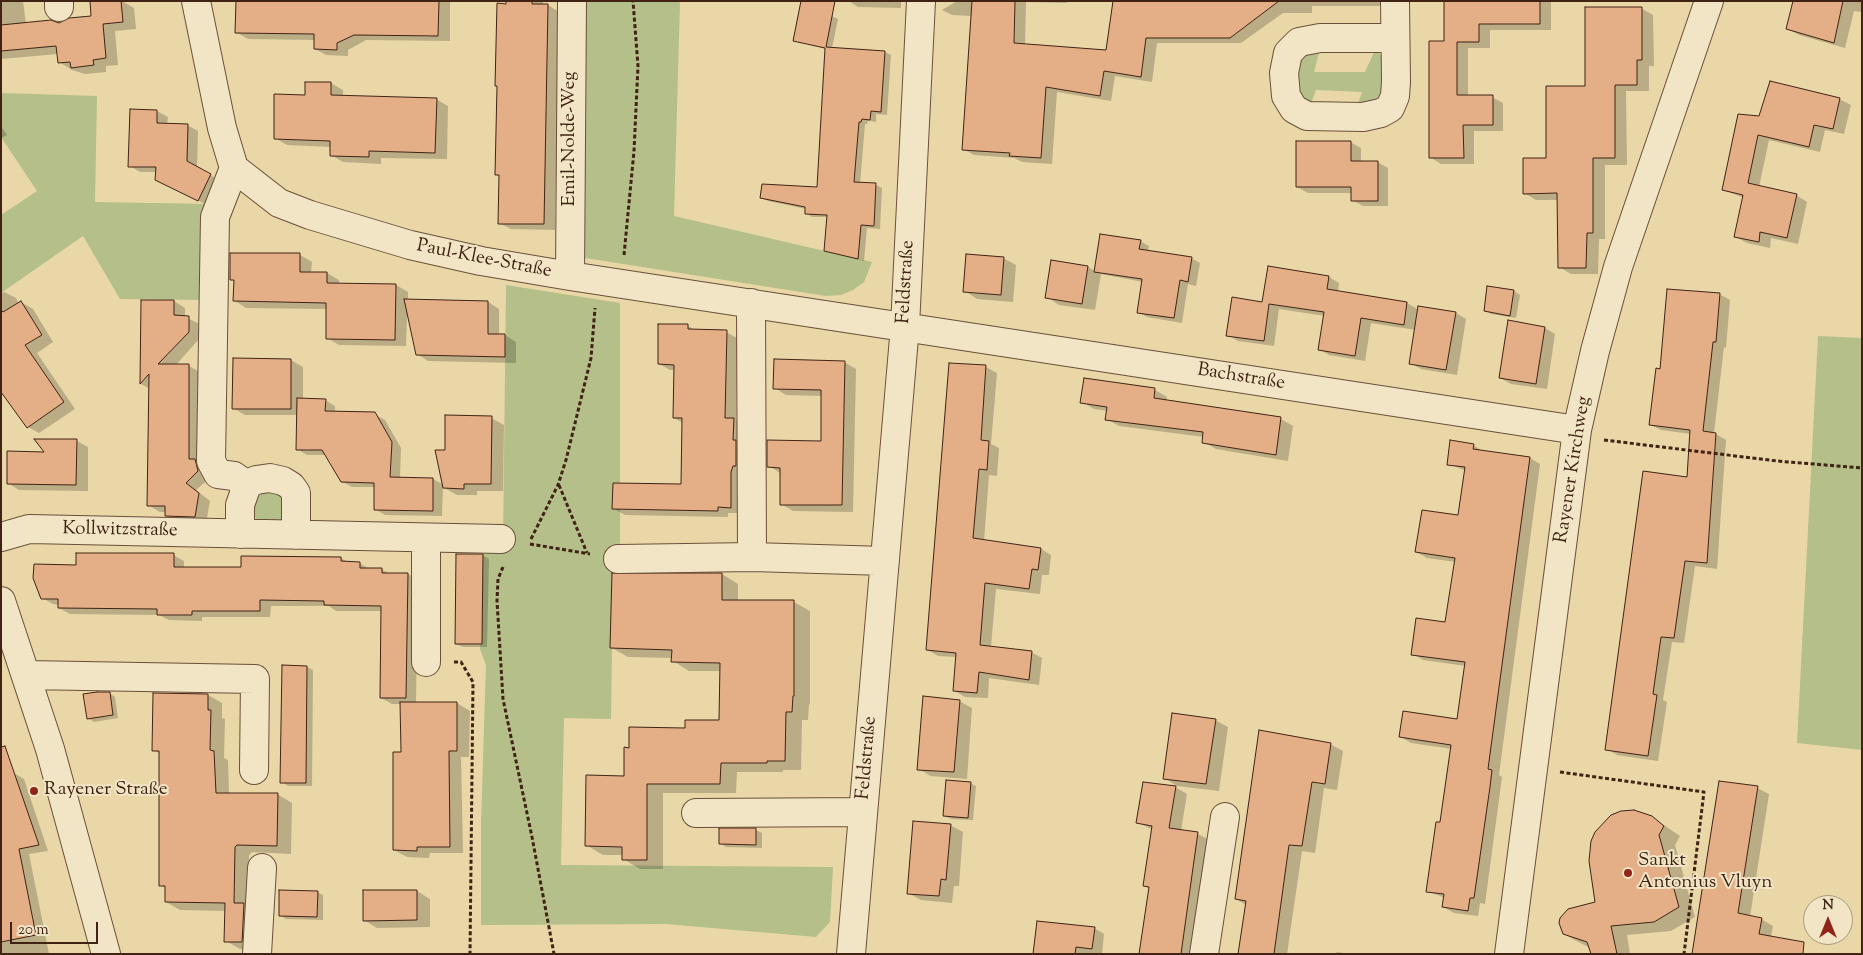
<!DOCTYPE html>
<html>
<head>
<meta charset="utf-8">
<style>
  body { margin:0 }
  #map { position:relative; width:1863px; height:955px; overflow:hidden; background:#e9d7a7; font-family:"Sorts Mill Goudy",serif }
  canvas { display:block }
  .frame { position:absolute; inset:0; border:2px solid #402315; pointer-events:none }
  .north { position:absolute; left:1803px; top:895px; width:50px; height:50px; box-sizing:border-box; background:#f1e5c6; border:1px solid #aa977f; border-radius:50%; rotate:0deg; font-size:14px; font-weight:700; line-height:20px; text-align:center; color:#402315 }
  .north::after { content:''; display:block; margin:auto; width:18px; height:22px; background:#8f2418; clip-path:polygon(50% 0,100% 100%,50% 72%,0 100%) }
  .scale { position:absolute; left:10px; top:922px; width:88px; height:22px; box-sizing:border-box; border:2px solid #402315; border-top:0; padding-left:6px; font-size:15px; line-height:18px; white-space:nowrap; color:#402315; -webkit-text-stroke:4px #f1e5c6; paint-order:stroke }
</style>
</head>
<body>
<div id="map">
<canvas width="1863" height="955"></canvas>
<div class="frame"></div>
<div class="north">N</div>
<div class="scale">20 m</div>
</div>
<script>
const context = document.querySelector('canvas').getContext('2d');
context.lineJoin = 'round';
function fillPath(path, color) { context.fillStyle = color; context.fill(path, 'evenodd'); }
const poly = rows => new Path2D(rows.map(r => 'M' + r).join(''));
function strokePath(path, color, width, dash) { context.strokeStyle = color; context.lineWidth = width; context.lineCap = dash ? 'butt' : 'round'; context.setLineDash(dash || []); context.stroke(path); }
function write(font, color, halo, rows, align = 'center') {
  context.font = font + ' "Sorts Mill Goudy",serif'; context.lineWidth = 4; context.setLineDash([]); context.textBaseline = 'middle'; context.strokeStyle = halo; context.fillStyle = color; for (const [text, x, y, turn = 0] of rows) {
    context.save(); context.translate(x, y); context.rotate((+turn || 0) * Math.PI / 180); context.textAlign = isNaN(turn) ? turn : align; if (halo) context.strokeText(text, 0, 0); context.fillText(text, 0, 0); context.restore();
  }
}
fillPath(poly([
  [584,1,680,1,674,216,872,262,864,282,853,290,841,295,826,296,579,257],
  [1320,49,1314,72,1365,72,1375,50,1385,59,1387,97,1356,110,1362,92,1316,90,1309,109,1299,102,1296,64,1310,51],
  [1,93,97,96,95,202,212,204,207,300,120,299,83,236,1,293,1,215,37,191,1,137],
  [506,285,620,303,620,547,613,573,611,719,564,718,561,865,833,867,830,922,816,937,666,924,481,925,481,823,486,665,480,649,483,546,503,546],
  [1818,336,1862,338,1862,750,1797,743],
  [263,490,280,491,290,505,280,525,258,522,253,514,252,505,256,496]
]), '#b4bf89');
fillPath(poly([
  [1,1,23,1,26,24,60,24,93,17,114,1,122,1,134,8,136,29,115,31,118,65,106,66,106,72,85,74,72,70,59,62,58,54,1,59],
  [237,1,450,1,450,41,366,40,348,50,348,56,326,55,315,49,315,40,248,39,236,32],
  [507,1,543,1,543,5,548,5,559,12,555,230,511,229,499,223,500,176,497,174,498,87,496,86],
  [849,1,901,1,901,8,858,7],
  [957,1,1067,1,1067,3,1026,2,1025,45,1107,51,1114,1,1387,1,1387,6,1312,6,1312,13,1283,13,1241,43,1157,43,1152,82,1115,76,1111,101,1057,92,1052,164,1022,162,1014,158,974,155,963,149,972,16,952,15,942,10],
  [1445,1,1551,1,1551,30,1490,30,1490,48,1468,48,1468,97,1492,97,1503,103,1503,131,1474,131,1474,164,1441,164,1430,157,1445,42],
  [1794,1,1862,1,1862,12,1854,11,1845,48,1799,35,1788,29],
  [1641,8,1653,15,1654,66,1649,66,1649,91,1626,91,1627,165,1605,165,1605,239,1599,239,1598,274,1571,274,1559,267,1558,200,1536,200,1524,193,1547,160,1587,87],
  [832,16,838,19,832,48,885,52,891,55,887,115,876,114,876,122,868,121,867,124,865,124,860,184,876,185,882,188,880,229,867,228,864,261,825,250,828,217,812,217,806,213,806,209,768,201,762,198,818,189,826,49,794,40],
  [331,83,343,90,343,97,436,99,448,106,447,159,381,158,381,164,343,162,331,155,331,147,287,145,275,138,306,96],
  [1839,99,1851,105,1844,134,1825,130,1820,152,1769,140,1759,187,1796,195,1807,202,1798,244,1771,238,1770,248,1747,243,1736,237,1744,198,1723,190,1760,118],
  [157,111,168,117,167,124,187,125,198,131,197,168,221,181,209,206,167,185,157,172,140,172,130,166],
  [1,126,7,135,1,138],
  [1350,142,1361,148,1361,162,1377,162,1388,168,1388,206,1363,206,1352,200,1352,193,1308,193,1297,187],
  [1140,241,1149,246,1148,251,1191,258,1200,263,1196,286,1188,284,1182,323,1147,317,1138,312,1143,282,1101,274,1095,310,1059,305,1047,297,1052,262,1088,267,1095,271],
  [300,255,312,262,311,273,327,273,339,280,339,284,396,285,408,292,408,300,488,302,499,309,499,335,505,335,516,342,516,363,428,361,417,354,407,315,406,346,339,345,327,338,327,309,246,308,235,301,235,282,231,279],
  [1003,258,1016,265,1013,302,977,299,965,291],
  [1329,277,1339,283,1338,292,1407,303,1419,310,1419,308,1456,313,1466,319,1457,375,1421,369,1410,363,1416,330,1371,323,1365,361,1329,355,1319,349,1325,316,1279,309,1274,346,1238,341,1228,335,1263,304],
  [1514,291,1520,295,1516,318,1491,314,1485,310],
  [4,292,16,298,19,304,21,302,33,309,53,342,37,353,75,409,39,433,28,427,1,366,1,294],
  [1719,294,1730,300,1726,348,1724,347,1714,433,1726,440,1717,569,1695,566,1684,643,1672,642,1663,700,1667,702,1658,761,1617,755,1607,749,1688,478,1691,434,1661,430,1651,425,1661,370],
  [142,301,174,301,185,308,185,317,200,324,200,338,175,366,189,366,200,372,210,478,196,490,210,501,206,523,178,522,166,516,166,512,160,512,148,505,150,389,141,384],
  [1509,322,1545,328,1555,334,1547,389,1511,384,1500,378],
  [688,326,697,331,726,332,737,338,736,420,744,425,741,513,728,513,728,517,625,515,614,509,682,486,683,423,674,418,675,370,670,370,659,364],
  [291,360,303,367,303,399,325,400,335,406,335,413,374,414,385,420,401,448,400,478,433,479,444,485,446,451,491,418,504,425,503,491,477,491,477,495,457,495,443,487,442,516,385,515,375,509,375,487,352,487,341,481,326,455,307,455,297,449,298,415,245,415,233,408],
  [844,362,856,369,853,512,793,511,781,504,780,473,769,466,822,442,823,396,786,395,775,388],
  [986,367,997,373,991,444,999,448,997,476,989,475,984,541,1041,549,1051,555,1049,575,1042,575,1040,594,996,589,991,647,1031,652,1042,658,1039,685,989,678,988,698,965,697,955,691,957,657,938,656,928,650],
  [1085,380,1155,390,1167,397,1166,401,1281,419,1293,426,1288,461,1216,449,1203,442,1204,437,1119,426,1107,419,1108,411,1094,409,1082,402],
  [77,441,88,447,88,491,19,490,8,483,46,453],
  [1473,445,1484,452,1530,458,1540,464,1499,775,1502,777,1485,904,1480,903,1478,916,1454,913,1443,907,1445,898,1427,891,1441,824,1452,749,1411,743,1401,737,1458,720,1466,666,1423,660,1413,654,1446,623,1456,562,1427,558,1416,552,1459,517,1466,471,1449,464],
  [173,555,184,561,184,568,242,568,341,558,349,563,359,563,370,569,381,569,390,574,408,574,418,580,416,703,457,703,470,711,469,757,461,757,463,853,430,853,429,858,407,857,394,850,402,753,402,704,392,704,381,698,382,611,336,611,329,606,271,606,270,617,202,617,202,621,169,620,159,615,70,614,59,608,59,605,53,604,42,598,77,566],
  [482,555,489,559,487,647,463,647,456,644],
  [722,574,738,584,738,602,794,602,810,611,810,705,809,704,808,720,802,720,801,770,783,770,783,772,737,772,736,793,663,793,663,869,640,869,623,859,623,855,603,855,586,845,625,777,630,749,686,729,720,722,721,671,689,671,673,661,673,658,628,657,612,648],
  [307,667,313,670,312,786,288,786,282,782],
  [109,693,115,697,118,718,94,722,88,718],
  [208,695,222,703,222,718,225,719,224,758,228,760,229,794,277,794,292,803,291,854,252,852,249,855,248,907,256,950,240,949,226,941,226,911,180,910,166,902,166,888,160,885,160,754,154,750],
  [959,701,972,708,967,779,931,776,918,769],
  [1215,720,1228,727,1219,791,1177,786,1164,778],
  [1330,744,1343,751,1337,790,1324,788,1315,853,1302,851,1287,954,1238,954,1246,905,1236,899],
  [14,773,24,779,48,851,29,854,49,954,1,954,1,894],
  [970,783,976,786,973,820,951,819,945,816],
  [1175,787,1187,794,1181,831,1198,834,1209,840,1193,954,1141,954,1150,889,1145,886,1153,830,1137,822],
  [1757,788,1769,794,1750,917,1761,919,1773,926,1771,937,1693,954],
  [1652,817,1680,836,1675,845,1695,917,1671,931,1627,935,1630,954,1593,954,1590,948,1569,937,1561,929,1560,924,1564,913,1597,903],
  [950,825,963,832,959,886,954,886,952,903,921,900,908,893],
  [756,830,762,833,762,848,726,847,720,843],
  [417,891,430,899,430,927,377,928,364,920],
  [317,892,323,895,323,920,286,919,280,915],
  [1094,928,1104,934,1102,954,1034,954],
  [1337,952,1352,954,1335,954]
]), '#0003');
const building = poly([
  [90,1,121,1,123,22,103,24,106,58,93,60,94,65,71,68,70,62,58,63,56,46,1,51,1,25,51,20,59,23,69,18,91,16,90,1],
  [236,1,439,1,438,36,354,35,337,43,337,50,314,49,314,34,235,33,236,1],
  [506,1,532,1,532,4,548,4,544,224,498,224,499,175,495,175,497,86,495,86,497,3,506,4,506,1],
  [801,1,835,1,826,47,885,51,881,112,871,111,870,120,862,119,861,122,859,122,854,182,876,183,874,226,861,225,858,259,824,251,827,215,805,214,805,207,760,198,762,184,817,187,825,48,793,41,801,1],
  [972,1,1015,1,1014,43,1106,50,1113,1,1279,1,1230,38,1146,38,1141,77,1104,71,1100,96,1046,87,1041,158,1009,156,1010,153,962,150,972,1],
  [1444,1,1540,1,1540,24,1479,24,1479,42,1457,42,1457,95,1493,95,1493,125,1463,125,1464,158,1429,158,1429,41,1444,41,1444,1],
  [1793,1,1843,1,1834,43,1786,29,1793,1],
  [1585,7,1642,7,1642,60,1637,60,1637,85,1615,85,1615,158,1593,158,1593,233,1587,233,1586,268,1558,268,1557,193,1523,194,1523,158,1546,158,1546,86,1585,86,1585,7],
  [1770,81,1840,98,1833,129,1814,125,1809,147,1758,135,1748,183,1797,194,1787,238,1760,232,1759,242,1734,237,1743,195,1722,190,1738,114,1759,116,1770,81],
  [305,82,331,82,331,95,437,98,435,153,369,151,369,157,330,156,330,141,274,139,274,94,305,95,305,82],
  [130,109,157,110,157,123,188,124,187,161,211,174,198,201,155,180,156,167,128,167,130,109],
  [1296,141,1351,141,1351,161,1378,161,1378,201,1351,201,1351,187,1296,187,1296,141],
  [1100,234,1141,240,1139,249,1192,257,1188,282,1180,280,1174,318,1137,313,1142,279,1094,272,1100,234],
  [230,253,300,253,300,272,327,272,327,283,396,284,395,340,326,339,326,303,233,301,234,280,230,280,230,253],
  [966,254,1004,257,1001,295,963,292,966,254],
  [1051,260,1088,266,1082,304,1045,298,1051,260],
  [1268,266,1329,276,1327,289,1407,302,1404,325,1361,318,1355,356,1318,350,1324,312,1269,304,1264,341,1226,336,1232,297,1262,302,1268,266],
  [1487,286,1514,290,1510,316,1484,311,1487,286],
  [1667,289,1720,293,1716,342,1713,342,1703,431,1716,433,1707,563,1685,561,1674,638,1661,637,1653,694,1657,695,1648,756,1605,750,1643,471,1687,477,1690,430,1649,425,1656,368,1660,369,1667,289],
  [404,299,488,301,488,334,505,334,505,357,416,355,404,299],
  [141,300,174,300,174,315,189,316,189,332,158,364,189,364,189,459,195,459,198,471,186,483,199,493,195,517,165,516,165,506,147,506,149,374,140,384,141,300],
  [21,301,42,335,25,345,64,402,27,428,1,392,1,310,3,312,21,301],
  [1418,306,1456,312,1446,370,1409,364,1418,306],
  [1508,320,1545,327,1536,384,1499,378,1508,320],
  [658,324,688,324,688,329,727,330,725,418,734,418,733,440,736,440,736,466,733,466,731,472,731,508,718,507,718,511,612,509,613,483,681,484,682,418,673,418,674,365,658,364,658,324],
  [233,358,291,359,291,409,232,409,233,358],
  [774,359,845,361,842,505,780,505,780,468,767,467,767,440,821,441,821,390,773,389,774,359],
  [949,363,986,365,981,440,989,441,987,470,979,469,973,538,1041,548,1038,570,1032,569,1029,589,985,583,980,645,1032,651,1029,680,979,672,977,693,953,691,956,653,926,650,949,363],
  [1084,378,1155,388,1154,398,1281,417,1276,455,1202,443,1203,432,1105,420,1107,407,1080,403,1084,378],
  [297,398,326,399,325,411,375,412,392,442,390,477,433,478,433,511,374,510,374,483,341,482,322,450,296,450,297,398],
  [445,415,492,416,491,484,464,484,464,489,443,488,435,450,445,450,445,415],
  [34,439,77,439,76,485,7,484,7,451,44,452,34,439],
  [1450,440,1474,444,1473,449,1530,457,1488,769,1492,770,1490,787,1474,898,1470,898,1468,911,1442,907,1444,894,1426,892,1436,822,1440,822,1451,745,1399,737,1403,711,1457,719,1465,662,1411,655,1416,618,1445,622,1455,558,1415,552,1422,510,1458,515,1465,467,1447,465,1450,440],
  [76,553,174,553,174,567,241,567,241,556,341,557,341,561,360,562,360,568,382,568,382,573,408,573,406,698,380,698,381,606,324,605,324,601,260,600,260,611,192,611,192,615,157,615,157,609,58,608,58,599,41,599,33,578,34,564,76,565,76,553],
  [456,554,483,554,482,644,455,644,456,554],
  [612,573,722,573,722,600,794,600,794,696,793,696,792,712,786,712,785,761,767,761,767,763,721,763,720,784,647,784,647,860,622,860,622,847,585,846,586,775,624,776,624,747,629,748,629,727,685,728,685,720,719,720,720,663,671,662,672,650,610,648,612,573],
  [282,665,307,666,306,783,280,783,282,665],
  [97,692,110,692,113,715,87,719,83,694,97,692],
  [153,693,208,694,208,710,211,710,210,750,214,751,216,793,278,793,277,846,237,845,235,847,234,903,244,903,242,942,224,942,225,903,165,902,165,886,159,886,159,751,152,751,153,693],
  [923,696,960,700,954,772,917,770,923,696],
  [400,702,457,702,457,751,449,751,450,847,417,847,417,851,393,850,393,752,401,752,400,702],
  [1172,713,1216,719,1206,784,1163,779,1172,713],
  [1259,730,1331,743,1325,784,1312,782,1302,846,1289,845,1274,954,1238,954,1246,901,1235,899,1259,730],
  [5,746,39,845,19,849,36,935,1,942,1,747,5,746],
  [946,780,971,782,968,818,943,816,946,780],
  [1719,781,1758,786,1738,913,1762,918,1759,934,1804,942,1803,954,1692,954,1719,781],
  [1143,782,1176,786,1169,828,1198,832,1181,954,1139,954,1149,887,1143,886,1152,826,1136,823,1143,782],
  [1634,810,1652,816,1664,826,1659,835,1679,907,1654,922,1611,926,1617,954,1591,954,1587,942,1563,934,1559,923,1560,918,1568,909,1595,902,1589,861,1591,841,1595,832,1611,815,1621,811,1634,810],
  [913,821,951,824,946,880,941,879,939,896,907,894,913,821],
  [719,828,756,828,756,845,719,844,719,828],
  [279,890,318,891,317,917,279,916,279,890],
  [363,890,417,890,417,920,363,921,363,890],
  [1037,921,1095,927,1092,949,1076,947,1075,954,1033,954,1037,921]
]);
fillPath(building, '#e4ae87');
strokePath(building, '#402315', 1);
const minor = poly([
  [59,1,59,7],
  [196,1,222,128,234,168,279,203,310,215,410,245,481,261,570,276,1577,430],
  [1395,1,1396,82,1395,96,1390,108,1381,113,1363,117,1307,116,1294,109,1286,96,1284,73,1288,53,1299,42,1320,38,1395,38],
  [234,168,215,217,211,461,218,474,234,476,247,485],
  [570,276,572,1],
  [751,303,752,557],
  [240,534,240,505,247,485,256,480,270,478,283,481,291,486,296,493,296,535],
  [1,537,29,529,501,539],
  [426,538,426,662],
  [618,559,752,557,885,561],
  [1,601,50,749,106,954],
  [27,675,255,679,254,770],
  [696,813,863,812],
  [257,954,262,868],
  [851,954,905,326,921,1],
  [1204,954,1225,817],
  [1509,954,1577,430,1595,351,1618,267,1709,1]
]);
strokePath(minor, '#6a503a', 30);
strokePath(poly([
  [624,255,634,151,638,66,633,1],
  [1604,440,1777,461,1862,468],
  [559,485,587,553],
  [531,539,558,485,566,460,591,358,595,308],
  [530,544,590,554],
  [503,567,498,579,497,601,503,699,532,837,554,954],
  [454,662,461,662,473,682,470,954],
  [1560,772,1704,792,1684,954]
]), '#402315', 3, [4, 2.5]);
strokePath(minor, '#f1e5c6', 28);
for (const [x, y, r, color] of [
  [34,791,5,"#8f2418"],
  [1628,873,5,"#8f2418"]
]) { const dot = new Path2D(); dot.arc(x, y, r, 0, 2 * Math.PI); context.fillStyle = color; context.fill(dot); strokePath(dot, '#f1e5c6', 2); }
write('19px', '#402315', '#f1e5c6', [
  ["Emil-Nolde-Weg",571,139,-90],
  ["Paul-Klee-Straße",484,260,11],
  ["Feldstraße",907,282,-87],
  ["Bachstraße",1241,378,9],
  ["Rayener Kirchweg",1574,470,-81],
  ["Kollwitzstraße",120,531,1],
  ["Feldstraße",868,758,-85]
]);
write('19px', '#402315', '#f1e5c6', [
  ["Rayener Straße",44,791],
  ["Sankt",1638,862],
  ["Antonius Vluyn",1638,884]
], 'left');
</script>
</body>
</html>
